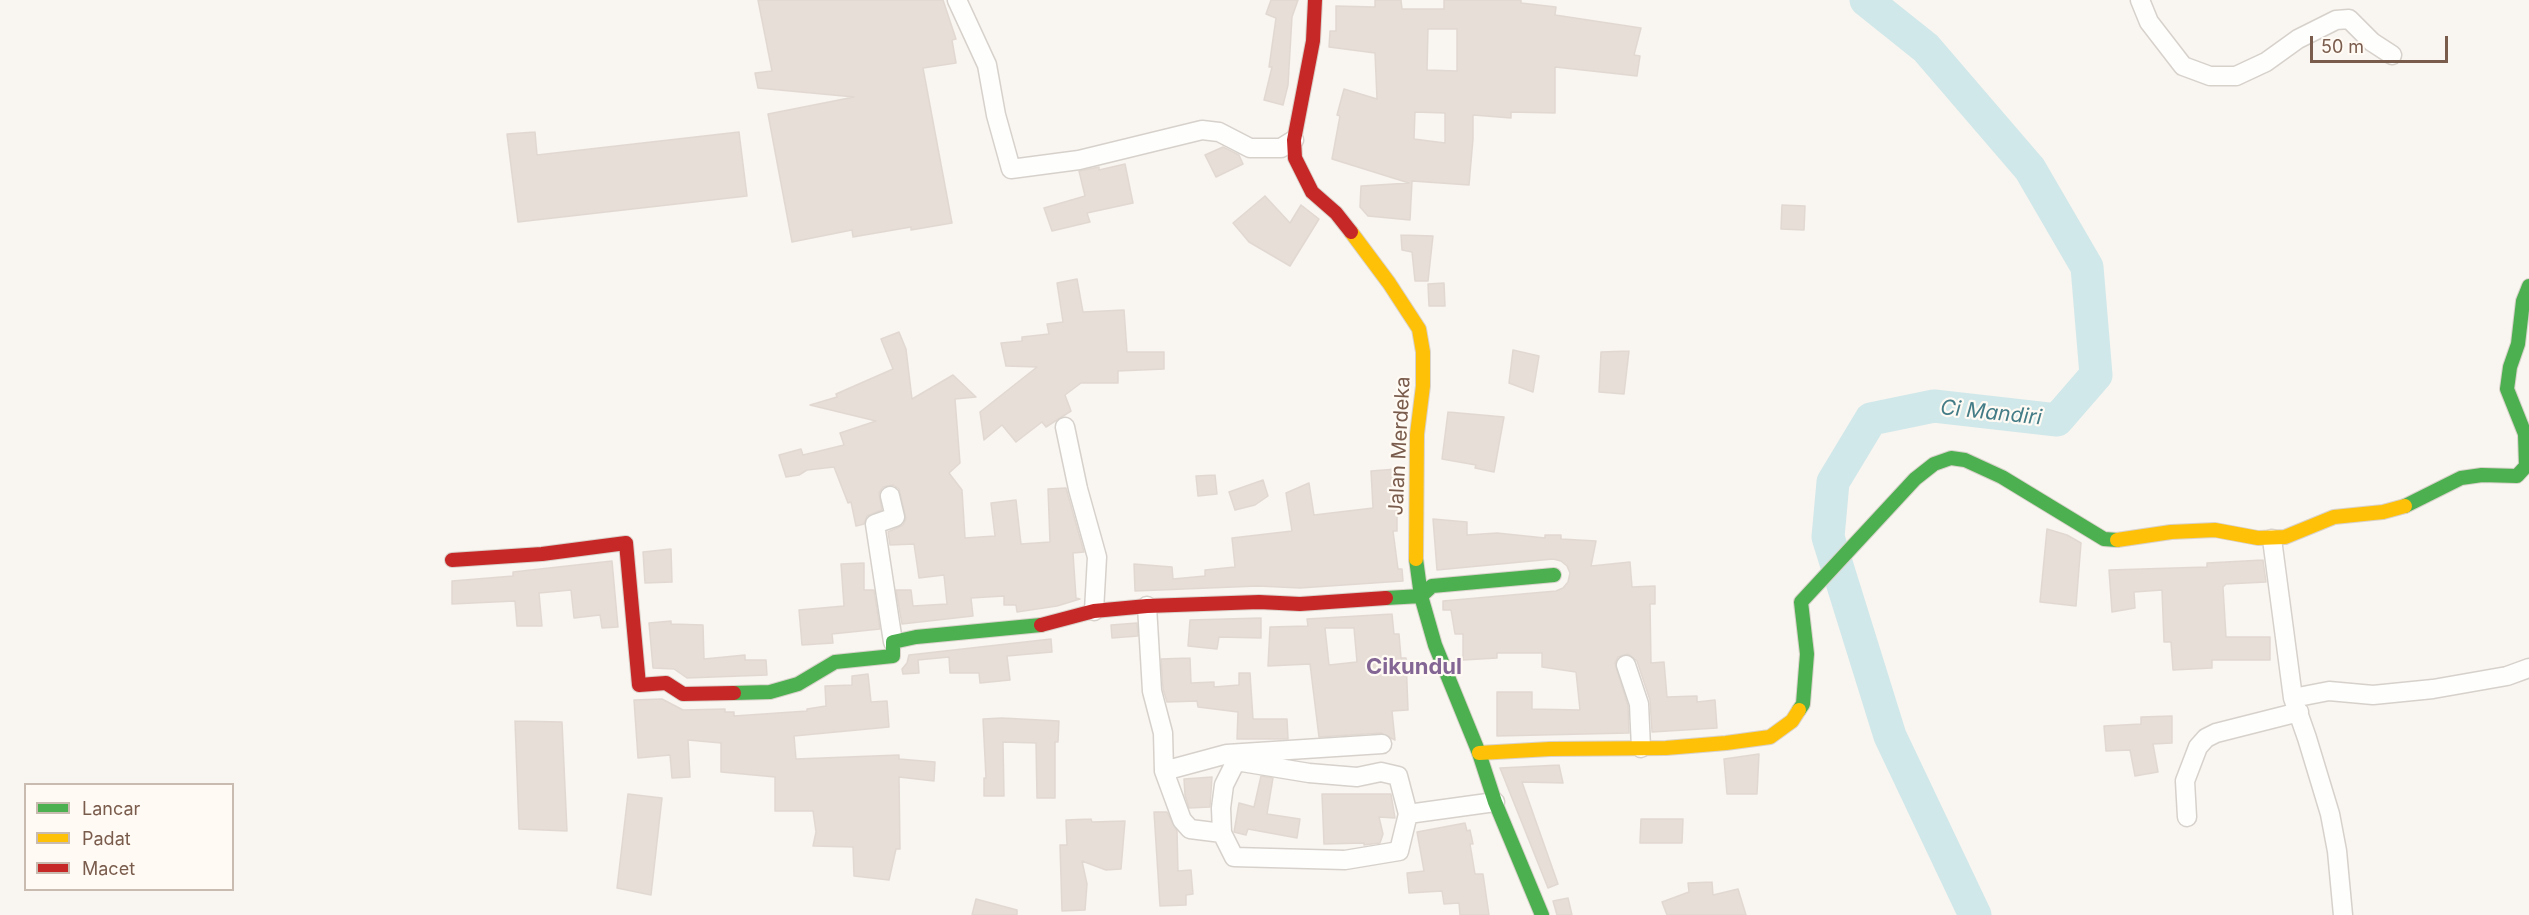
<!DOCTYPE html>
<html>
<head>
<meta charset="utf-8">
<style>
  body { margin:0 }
  #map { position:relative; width:2529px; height:915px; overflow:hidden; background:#f9f5f0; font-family:Inter,sans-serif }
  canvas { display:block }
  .legend { position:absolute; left:24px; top:783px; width:210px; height:108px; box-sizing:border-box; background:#fffaf3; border:2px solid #cabbb1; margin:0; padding:8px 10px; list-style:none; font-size:18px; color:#7a5c4d }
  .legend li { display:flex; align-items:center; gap:12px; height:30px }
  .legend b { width:30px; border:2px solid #cabbb1 }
  .scale { position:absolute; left:2310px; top:36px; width:138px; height:27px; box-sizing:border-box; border:3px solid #7a5c4d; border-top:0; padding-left:8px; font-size:18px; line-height:21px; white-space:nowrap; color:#7a5c4d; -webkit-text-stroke:4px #fffaf3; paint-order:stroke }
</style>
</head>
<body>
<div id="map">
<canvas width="2529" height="915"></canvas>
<ul class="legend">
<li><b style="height:8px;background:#4caf50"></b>Lancar</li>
<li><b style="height:8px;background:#ffc107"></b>Padat</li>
<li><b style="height:8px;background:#c62828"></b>Macet</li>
</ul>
<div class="scale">50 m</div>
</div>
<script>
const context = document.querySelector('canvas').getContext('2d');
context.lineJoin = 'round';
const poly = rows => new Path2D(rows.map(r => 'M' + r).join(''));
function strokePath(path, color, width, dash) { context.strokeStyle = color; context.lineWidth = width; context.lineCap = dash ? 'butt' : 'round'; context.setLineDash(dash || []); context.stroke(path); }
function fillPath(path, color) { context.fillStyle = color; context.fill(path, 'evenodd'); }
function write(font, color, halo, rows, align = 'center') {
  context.font = font + ' Inter,sans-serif'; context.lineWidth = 4.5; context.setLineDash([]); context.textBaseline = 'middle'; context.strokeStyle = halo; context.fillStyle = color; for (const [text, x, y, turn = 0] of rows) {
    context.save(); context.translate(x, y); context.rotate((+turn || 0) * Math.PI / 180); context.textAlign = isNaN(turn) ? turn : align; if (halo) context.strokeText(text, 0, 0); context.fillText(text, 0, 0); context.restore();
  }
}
strokePath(poly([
  [1866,0,1926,48,2030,169,2087,267,2096,375,2057,420,1934,406,1871,419,1833,482,1828,537,1890,736,1975,915]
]), '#d0e8ea', 33);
const building = poly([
  [758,0,943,0,956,39,952,40,956,63,923,68,952,223,911,230,911,227,853,237,852,230,792,242,768,114,854,97,758,88,755,73,772,71,758,0],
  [1271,0,1298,0,1292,17,1288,85,1283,105,1264,100,1272,67,1269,67,1276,18,1266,14,1271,0],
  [1375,0,1401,0,1402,9,1444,9,1444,0,1521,0,1521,3,1556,7,1555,15,1641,28,1634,55,1640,56,1637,76,1555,67,1555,113,1511,112,1511,118,1473,115,1473,139,1469,185,1412,181,1410,220,1368,216,1360,207,1361,186,1409,183,1332,159,1340,116,1337,115,1344,89,1377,99,1375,53,1329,47,1330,31,1336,31,1336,6,1375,7,1375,0],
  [1428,29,1457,29,1457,71,1427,70,1428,29],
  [1415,112,1445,113,1445,143,1414,139,1415,112],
  [535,132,537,155,739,132,747,196,518,222,507,134,535,132],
  [1223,147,1239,155,1243,164,1216,177,1205,155,1223,147],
  [1125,164,1133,203,1087,213,1090,222,1052,231,1044,208,1085,196,1079,171,1099,167,1099,170,1125,164],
  [1265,196,1290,223,1301,205,1319,219,1290,266,1249,242,1233,223,1265,196],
  [1782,205,1805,206,1804,230,1781,229,1782,205],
  [1401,235,1433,236,1428,281,1415,281,1412,252,1402,250,1401,235],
  [1077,279,1083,312,1124,310,1127,352,1164,352,1164,369,1118,371,1118,383,1081,383,1065,395,1071,411,1046,427,1042,422,1016,442,1002,425,984,440,980,412,1037,367,1006,366,1001,343,1022,341,1022,337,1049,334,1047,324,1063,322,1057,283,1077,279],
  [1444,283,1445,306,1429,306,1428,284,1444,283],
  [899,332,906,349,912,399,953,375,976,397,955,399,960,463,949,473,962,490,965,538,995,536,991,503,1016,500,1021,544,1050,542,1048,489,1066,488,1084,552,1073,553,1076,598,1080,599,1057,606,1017,612,1016,605,1004,605,1004,596,971,598,973,616,902,624,896,590,911,590,913,606,947,604,944,575,919,578,914,544,890,545,888,532,903,525,906,519,899,489,893,485,883,487,879,493,882,510,867,516,864,524,856,526,851,502,848,503,834,467,807,470,799,475,786,477,779,455,801,449,803,455,844,445,840,433,876,421,810,405,837,397,836,394,893,369,881,339,899,332],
  [1513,350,1539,356,1533,392,1509,383,1513,350],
  [1629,351,1624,394,1599,392,1601,352,1629,351],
  [1448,412,1504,417,1494,472,1475,468,1476,465,1442,459,1448,412],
  [1397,469,1397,531,1393,531,1398,569,1402,569,1403,581,1300,588,1258,586,1135,591,1134,564,1172,567,1173,579,1205,576,1205,570,1235,567,1232,538,1292,531,1286,493,1309,483,1314,515,1373,508,1371,471,1397,469],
  [1215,475,1217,494,1198,496,1196,476,1215,475],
  [1263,480,1268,496,1255,505,1235,510,1229,492,1263,480],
  [1433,519,1467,522,1467,535,1497,533,1545,538,1545,535,1561,535,1561,539,1596,541,1591,566,1630,562,1632,587,1655,586,1655,604,1650,604,1651,663,1664,662,1667,697,1697,696,1697,702,1715,700,1717,728,1652,732,1650,700,1637,661,1628,654,1618,657,1615,663,1628,706,1629,733,1497,736,1497,692,1532,692,1532,709,1580,710,1576,672,1542,667,1542,653,1497,653,1497,658,1463,660,1463,634,1455,634,1451,610,1443,610,1443,601,1556,591,1563,588,1568,582,1570,573,1567,566,1561,561,1553,559,1437,570,1433,519],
  [2047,529,2067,535,2081,543,2076,606,2040,602,2047,529],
  [671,549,672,582,645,583,643,552,671,549],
  [2263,560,2266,582,2226,584,2223,587,2226,637,2270,637,2270,660,2212,660,2212,668,2173,670,2171,642,2164,642,2162,590,2134,592,2135,608,2112,612,2109,570,2207,567,2207,563,2263,560],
  [612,561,618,627,602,628,600,615,574,618,571,590,539,593,542,626,517,626,515,601,452,604,452,581,513,576,513,572,612,561],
  [864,563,864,590,874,590,880,629,832,634,833,643,802,645,799,610,844,606,841,564,864,563],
  [1392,614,1394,634,1399,634,1401,658,1406,658,1408,710,1392,711,1395,740,1381,733,1319,737,1310,664,1268,666,1270,627,1308,626,1307,619,1392,614],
  [1325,628,1354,628,1357,662,1329,665,1325,628],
  [1261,618,1261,638,1219,637,1217,649,1188,646,1190,620,1261,618],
  [671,621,671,624,703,625,704,659,745,655,745,660,766,660,767,675,687,678,674,669,653,668,649,623,671,621],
  [1137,623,1138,636,1112,638,1111,625,1137,623],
  [1051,639,1052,652,1007,656,1010,680,980,683,979,673,950,673,949,657,918,660,919,673,903,674,902,669,907,663,909,655,1051,639],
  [1190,658,1191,683,1214,682,1214,687,1239,685,1239,673,1250,673,1253,719,1287,719,1288,739,1237,739,1238,712,1198,707,1197,701,1167,702,1163,689,1161,659,1190,658],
  [868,674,871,702,887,701,889,727,794,736,796,759,899,755,899,759,935,762,934,781,899,777,900,849,896,849,889,880,854,876,853,847,813,846,816,832,813,811,775,811,775,777,721,772,721,743,688,740,690,777,672,778,670,755,638,758,634,700,662,699,683,710,725,709,725,712,734,712,734,716,807,711,807,709,826,706,825,686,852,685,852,676,868,674],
  [2172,716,2172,743,2153,744,2158,772,2135,776,2130,750,2106,751,2104,726,2141,724,2141,717,2172,716],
  [1002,718,1059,721,1058,742,1055,742,1055,798,1037,798,1036,743,1003,742,1004,796,984,796,984,778,986,778,983,719,1002,718],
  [515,721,562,722,567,831,519,829,515,721],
  [1759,754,1757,794,1727,794,1724,759,1759,754],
  [1559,765,1563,783,1522,782,1558,884,1548,888,1500,768,1559,765],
  [1261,776,1273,778,1267,814,1300,819,1297,838,1248,829,1246,835,1234,832,1239,803,1254,807,1261,776],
  [1212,777,1210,807,1189,808,1185,795,1184,779,1212,777],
  [628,794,662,798,651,895,617,888,628,794],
  [1322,794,1391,794,1395,818,1379,817,1383,834,1380,843,1364,845,1364,843,1324,844,1322,794],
  [1154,812,1167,812,1177,831,1178,871,1191,870,1193,894,1186,895,1186,905,1160,906,1154,812],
  [1091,819,1092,822,1125,821,1121,869,1106,870,1082,861,1087,884,1085,910,1062,911,1060,845,1067,845,1066,820,1091,819],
  [1641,819,1683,819,1682,843,1640,843,1641,819],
  [1465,823,1467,831,1470,830,1473,844,1470,844,1475,874,1483,874,1489,915,1460,915,1459,903,1444,904,1442,891,1409,893,1407,873,1424,871,1417,832,1465,823],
  [1712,882,1713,895,1738,889,1746,915,1667,915,1662,902,1689,892,1688,883,1712,882],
  [1568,898,1572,915,1557,915,1553,901,1568,898],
  [976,899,1017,910,1017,915,972,915,976,899]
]);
fillPath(building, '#e6ded7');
strokePath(building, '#e2d8d2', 1.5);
const street = poly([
  [957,0,987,65,996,115,1011,169,1079,160,1202,130,1219,132,1250,148,1281,148,1294,140],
  [2140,0,2149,22,2183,66,2210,76,2236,76,2266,62,2298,39,2336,20,2349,19,2372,42,2392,55],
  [1065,427,1078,489,1097,557,1094,611],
  [890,496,895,517,875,524,893,642],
  [2272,539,2293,698,2307,738,2330,814,2337,851,2343,915],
  [1147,606,1152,691,1163,733,1164,771,1182,820,1190,829,1222,833],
  [1626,665,1639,704,1641,748],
  [2293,698,2329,691,2373,695,2433,689,2507,676,2529,668],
  [1236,761,1309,773,1357,777,1381,772,1398,776,1408,814,1399,851,1345,860,1234,857,1222,833,1221,808,1224,785,1236,761],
  [1164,771,1227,754,1382,744],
  [1408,814,1495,802],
  [2187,817,2185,781,2198,747,2206,738,2216,733,2299,712]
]);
const fast = poly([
  [2405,506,2461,478,2482,475,2517,476,2526,466,2525,434,2507,389,2510,367,2518,344,2523,301,2529,286],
  [1416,559,1421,596,1435,645,1479,753,1495,802,1542,915],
  [1386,598,1421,596,1432,586,1554,575],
  [734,693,770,692,798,684,835,662,893,656,893,642,916,637,1041,625],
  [1799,710,1803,704,1807,654,1801,602,1915,479,1934,464,1951,458,1965,460,2002,477,2104,539,2117,540]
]);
const slow = poly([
  [1351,232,1389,283,1419,329,1423,352,1423,386,1417,434,1416,559],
  [2117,540,2171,532,2215,530,2258,538,2285,537,2334,517,2383,512,2405,506],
  [1479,753,1550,749,1666,748,1726,743,1770,737,1792,721,1799,710]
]);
const jam = poly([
  [1315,0,1313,41,1294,140,1295,158,1312,192,1336,213,1351,232],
  [452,560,542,554,626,543,639,685,666,683,683,694,734,693],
  [1041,625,1094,611,1147,606,1259,602,1300,604,1386,598]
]);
strokePath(street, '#d7d1cb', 21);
strokePath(fast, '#d9d2cb', 16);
strokePath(slow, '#d9d2cb', 16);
strokePath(jam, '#d9d2cb', 16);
strokePath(street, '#fefefd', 18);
strokePath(fast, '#4caf50', 14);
strokePath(slow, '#ffc107', 14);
strokePath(jam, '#c62828', 14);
write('20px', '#7a5c4d', '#fffaf3', [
  ["Jalan Merdeka",1400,446,-87]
]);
write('italic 21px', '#437c86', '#fffaf3', [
  ["Ci Mandiri",1991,413,6]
]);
write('bold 22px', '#846695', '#fffaf3', [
  ["Cikundul",1414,667]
]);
</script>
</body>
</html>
